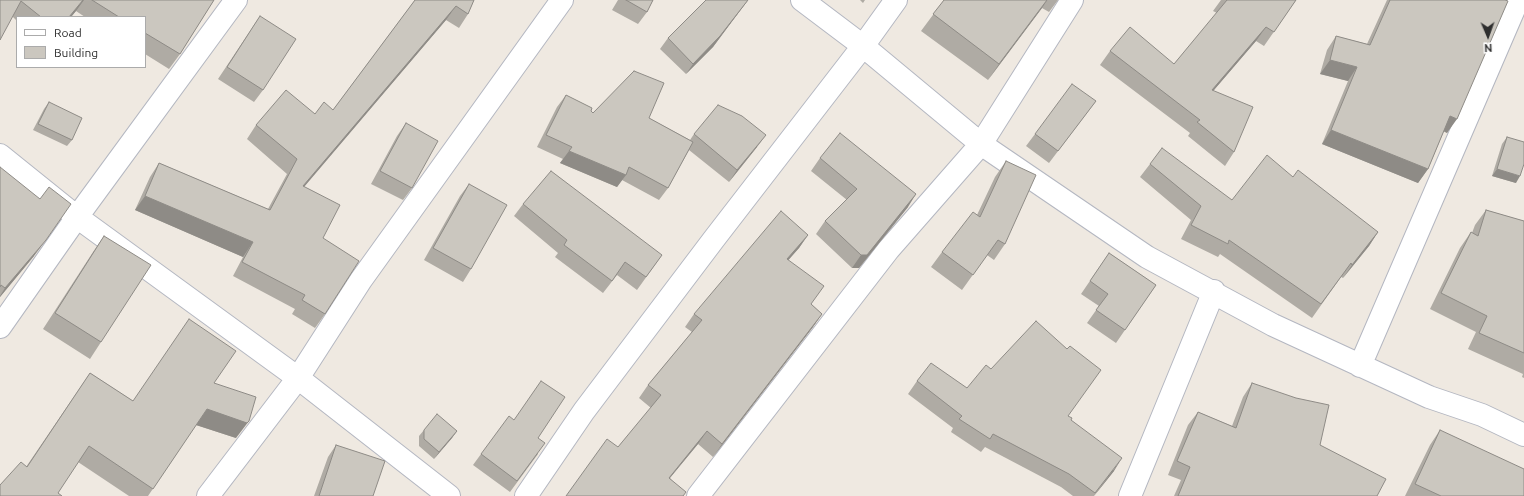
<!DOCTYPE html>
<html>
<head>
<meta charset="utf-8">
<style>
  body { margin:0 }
  #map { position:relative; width:1524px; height:496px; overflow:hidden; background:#efe9e1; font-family:Ubuntu,sans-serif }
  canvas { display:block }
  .legend { position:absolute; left:16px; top:16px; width:130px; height:52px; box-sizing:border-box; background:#fff; border:1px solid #ababab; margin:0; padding:5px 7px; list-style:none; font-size:12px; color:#2e2e2e }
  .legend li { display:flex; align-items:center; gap:8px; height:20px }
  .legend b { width:20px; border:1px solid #ababab }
  .north { position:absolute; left:1468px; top:16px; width:40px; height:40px; -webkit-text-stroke:3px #fff; paint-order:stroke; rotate:178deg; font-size:11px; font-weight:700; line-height:16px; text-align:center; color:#2e2e2e }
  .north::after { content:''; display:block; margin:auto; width:14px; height:18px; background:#2e2e2e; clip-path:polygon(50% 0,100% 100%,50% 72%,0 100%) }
</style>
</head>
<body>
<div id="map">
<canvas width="1524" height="496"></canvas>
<ul class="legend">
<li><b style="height:5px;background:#fff"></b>Road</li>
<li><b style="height:11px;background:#cbc7bf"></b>Building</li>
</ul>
<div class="north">N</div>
</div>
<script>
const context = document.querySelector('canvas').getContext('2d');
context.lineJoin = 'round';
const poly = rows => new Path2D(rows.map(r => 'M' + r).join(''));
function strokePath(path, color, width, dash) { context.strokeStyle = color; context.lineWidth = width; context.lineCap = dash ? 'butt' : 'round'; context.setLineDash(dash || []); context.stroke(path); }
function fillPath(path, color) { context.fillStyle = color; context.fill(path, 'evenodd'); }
const street = poly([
  [802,0,863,46,981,144,1147,257,1273,325,1429,397,1482,415,1524,435],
  [0,155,77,217,298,378,449,496],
  [0,327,77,217,236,0],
  [1360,366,1518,0],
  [208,496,298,378,361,280,562,0],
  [526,496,584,411,714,239,863,46,896,0],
  [698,496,889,249,981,144,1072,0],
  [1130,496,1214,291]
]);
strokePath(street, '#b4b7c1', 24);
strokePath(street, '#fff', 22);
fillPath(poly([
  [0,0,214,0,180,54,169,69,145,54,145,17,85,17,76,11,71,17,17,17,17,21,13,17],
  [415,0,474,0,468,14,459,28,446,20,304,186,323,238,325,314,315,328,292,314,295,309,233,276,243,257,135,210,150,177,159,163,268,209,287,174,247,139,256,125,333,110],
  [618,0,653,0,647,12,638,24,612,10],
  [706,0,748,0,713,47,686,74,660,49,668,38],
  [860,0,865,0,863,3],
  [944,0,1058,0,1049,12,1042,8,988,80,921,31],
  [1221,0,1296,0,1264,46,1256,41,1213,91,1234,152,1225,166,1188,136,1190,133,1100,65,1110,51,1174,64,1217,13,1213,11],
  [1387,0,1505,0,1447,133,1444,131,1428,169,1418,183,1322,144,1348,81,1320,74,1327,50,1336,36,1367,44],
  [260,16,263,90,254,102,218,79],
  [566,95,593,113,649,118,690,140,694,134,757,147,729,182,689,150,668,188,659,200,622,180,617,187,560,163,563,159,537,147,557,107],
  [1096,101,1049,163,1026,146,1035,134],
  [49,102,72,140,67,146,33,130,44,109],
  [406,123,412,188,403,200,371,184,397,136],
  [1507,137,1516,183,1492,176,1502,144],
  [820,158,908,207,859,268,852,268,816,234,825,221,847,200,811,171],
  [1006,161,1005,244,994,260,987,255,962,290,931,267,942,252,977,215,995,177],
  [1150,164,1232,200,1378,232,1369,246,1343,278,1341,277,1312,318,1220,254,1218,257,1181,239,1191,220,1140,177],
  [0,167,34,256,0,297],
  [469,184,471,269,463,282,424,260,460,196],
  [523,204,662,255,637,290,617,275,603,293,555,257,558,253,514,216],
  [1486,210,1524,221,1524,378,1522,377,1523,374,1468,349,1476,332,1430,309,1460,248,1471,232,1472,233,1475,225],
  [808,235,799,248,788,260,811,304,822,314,813,327,713,457,698,444,670,478,684,496,618,447,651,408,639,398,648,385,692,332,685,327,694,314],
  [104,236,101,342,90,359,43,329,93,252],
  [1109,253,1156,285,1116,343,1087,323,1099,306,1081,294],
  [991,369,1068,416,1071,420,1114,471,1094,496,1073,496,1061,487,985,447,981,452,951,432,953,428,908,394,917,381,967,388],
  [90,373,133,401,214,383,236,438,196,425,148,496,129,496,78,462,0,496,26,467],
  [1252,383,1320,445,1377,496,1174,496,1181,480,1168,475,1188,425,1198,412,1232,426,1243,397],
  [424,430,457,431,452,438,434,459,419,446,419,436],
  [1440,430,1524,496,1405,496,1430,445],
  [538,438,538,454,510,492,473,465,481,454],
  [336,445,373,496,314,496,328,457]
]), '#afaba4');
fillPath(poly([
  [83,0,84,0,76,11,71,17,69,17],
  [748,0,713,47,686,74,693,64],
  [1047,0,1042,8,988,80,999,64],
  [456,6,446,20,293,200,303,186],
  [1266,27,1256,41,1202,104,1212,90],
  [1330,60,1357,67,1348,81,1320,74],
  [1450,116,1457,119,1447,133,1441,130],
  [1331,130,1428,169,1418,183,1322,144],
  [766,135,757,147,729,182,737,170],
  [569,151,626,175,617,187,560,163],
  [1497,169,1520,176,1516,183,1492,176],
  [916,194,908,207,859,268,852,268,861,255],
  [145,196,253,242,243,257,135,210],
  [1378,232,1369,246,1343,278,1352,265],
  [808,235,799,248,778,272,787,259],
  [46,240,34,256,0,297,0,296,5,288],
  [822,314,813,327,713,457,722,444],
  [207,409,249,421,236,438,196,425],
  [457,431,452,438,434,459,439,452],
  [707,431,698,444,659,491,669,478],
  [1122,458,1114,471,1094,496]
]), '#8e8b86');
const building = poly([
  [0,0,83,0,69,17,41,17,21,1,0,40,0,0],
  [92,0,214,0,180,54,145,33,145,17,119,17,92,0],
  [415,0,474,0,468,14,456,6,303,186,340,205,323,238,359,261,325,314,302,300,305,295,242,262,253,242,145,196,159,163,270,210,297,159,256,125,286,90,315,114,324,102,333,110,415,0],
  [626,0,653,0,647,12,626,0],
  [706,0,748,0,720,36,693,64,668,38,706,0],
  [944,0,1047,0,999,64,933,14,944,0],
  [1227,0,1296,0,1274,32,1266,27,1212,90,1253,107,1234,152,1197,122,1200,120,1110,51,1130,27,1174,64,1227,0],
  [1390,0,1505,0,1508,1,1457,119,1450,116,1428,169,1331,130,1357,67,1330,60,1336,36,1370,45,1390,0],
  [260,16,296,39,263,90,227,67,260,16],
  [634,71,664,83,649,118,693,142,668,188,629,167,626,175,569,151,572,147,546,135,566,95,592,108,591,111,593,113,634,71],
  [1072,84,1096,101,1058,151,1035,134,1072,84],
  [49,102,82,118,72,140,38,124,49,102],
  [718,105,742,116,766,135,737,170,694,134,718,105],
  [406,123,438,141,412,188,380,171,406,123],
  [840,133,916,194,867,255,861,255,825,221,857,189,820,158,840,133],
  [1507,137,1524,142,1524,164,1520,176,1497,169,1507,137],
  [1162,148,1232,200,1267,155,1293,177,1298,170,1378,232,1352,265,1351,263,1321,304,1229,240,1228,244,1191,225,1201,206,1150,164,1162,148],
  [1006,161,1036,175,1005,244,998,240,973,275,942,252,973,212,980,217,1006,161],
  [0,167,40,199,49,187,71,204,46,240,5,288,1,285,0,287,0,167],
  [551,171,662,255,646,277,625,262,612,281,564,245,567,240,523,204,551,171],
  [469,184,507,205,471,269,433,248,469,184],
  [1486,210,1524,221,1524,353,1479,333,1487,316,1441,293,1471,232,1478,236,1486,210],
  [781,211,808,235,787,259,824,286,811,304,822,314,722,444,707,431,669,478,686,492,683,496,566,496,607,439,618,447,661,395,648,385,702,320,694,314,781,211],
  [104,236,151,265,101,342,55,313,104,236],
  [1109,253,1156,285,1125,330,1096,310,1108,294,1090,281,1109,253],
  [189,319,236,351,214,383,256,397,249,421,247,423,207,409,153,489,89,446,58,493,62,496,0,496,0,485,21,462,27,467,90,373,133,401,189,319],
  [1036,321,1067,349,1070,346,1101,370,1068,416,1072,418,1071,420,1122,458,1095,493,1069,474,993,434,990,439,959,419,962,416,917,381,931,363,967,388,986,365,991,369,1036,321],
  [541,381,565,397,538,438,545,443,517,481,481,454,509,416,514,420,541,381],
  [1252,383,1296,398,1329,405,1320,445,1386,479,1377,496,1178,496,1190,467,1177,461,1198,412,1236,428,1252,383],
  [437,414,457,431,439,452,424,439,424,430,437,414],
  [1440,430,1524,469,1524,496,1441,496,1415,484,1440,430],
  [336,445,385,461,373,496,319,496,336,445]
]);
fillPath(building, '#cbc7bf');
strokePath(building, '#8e8b86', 1);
</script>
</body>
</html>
